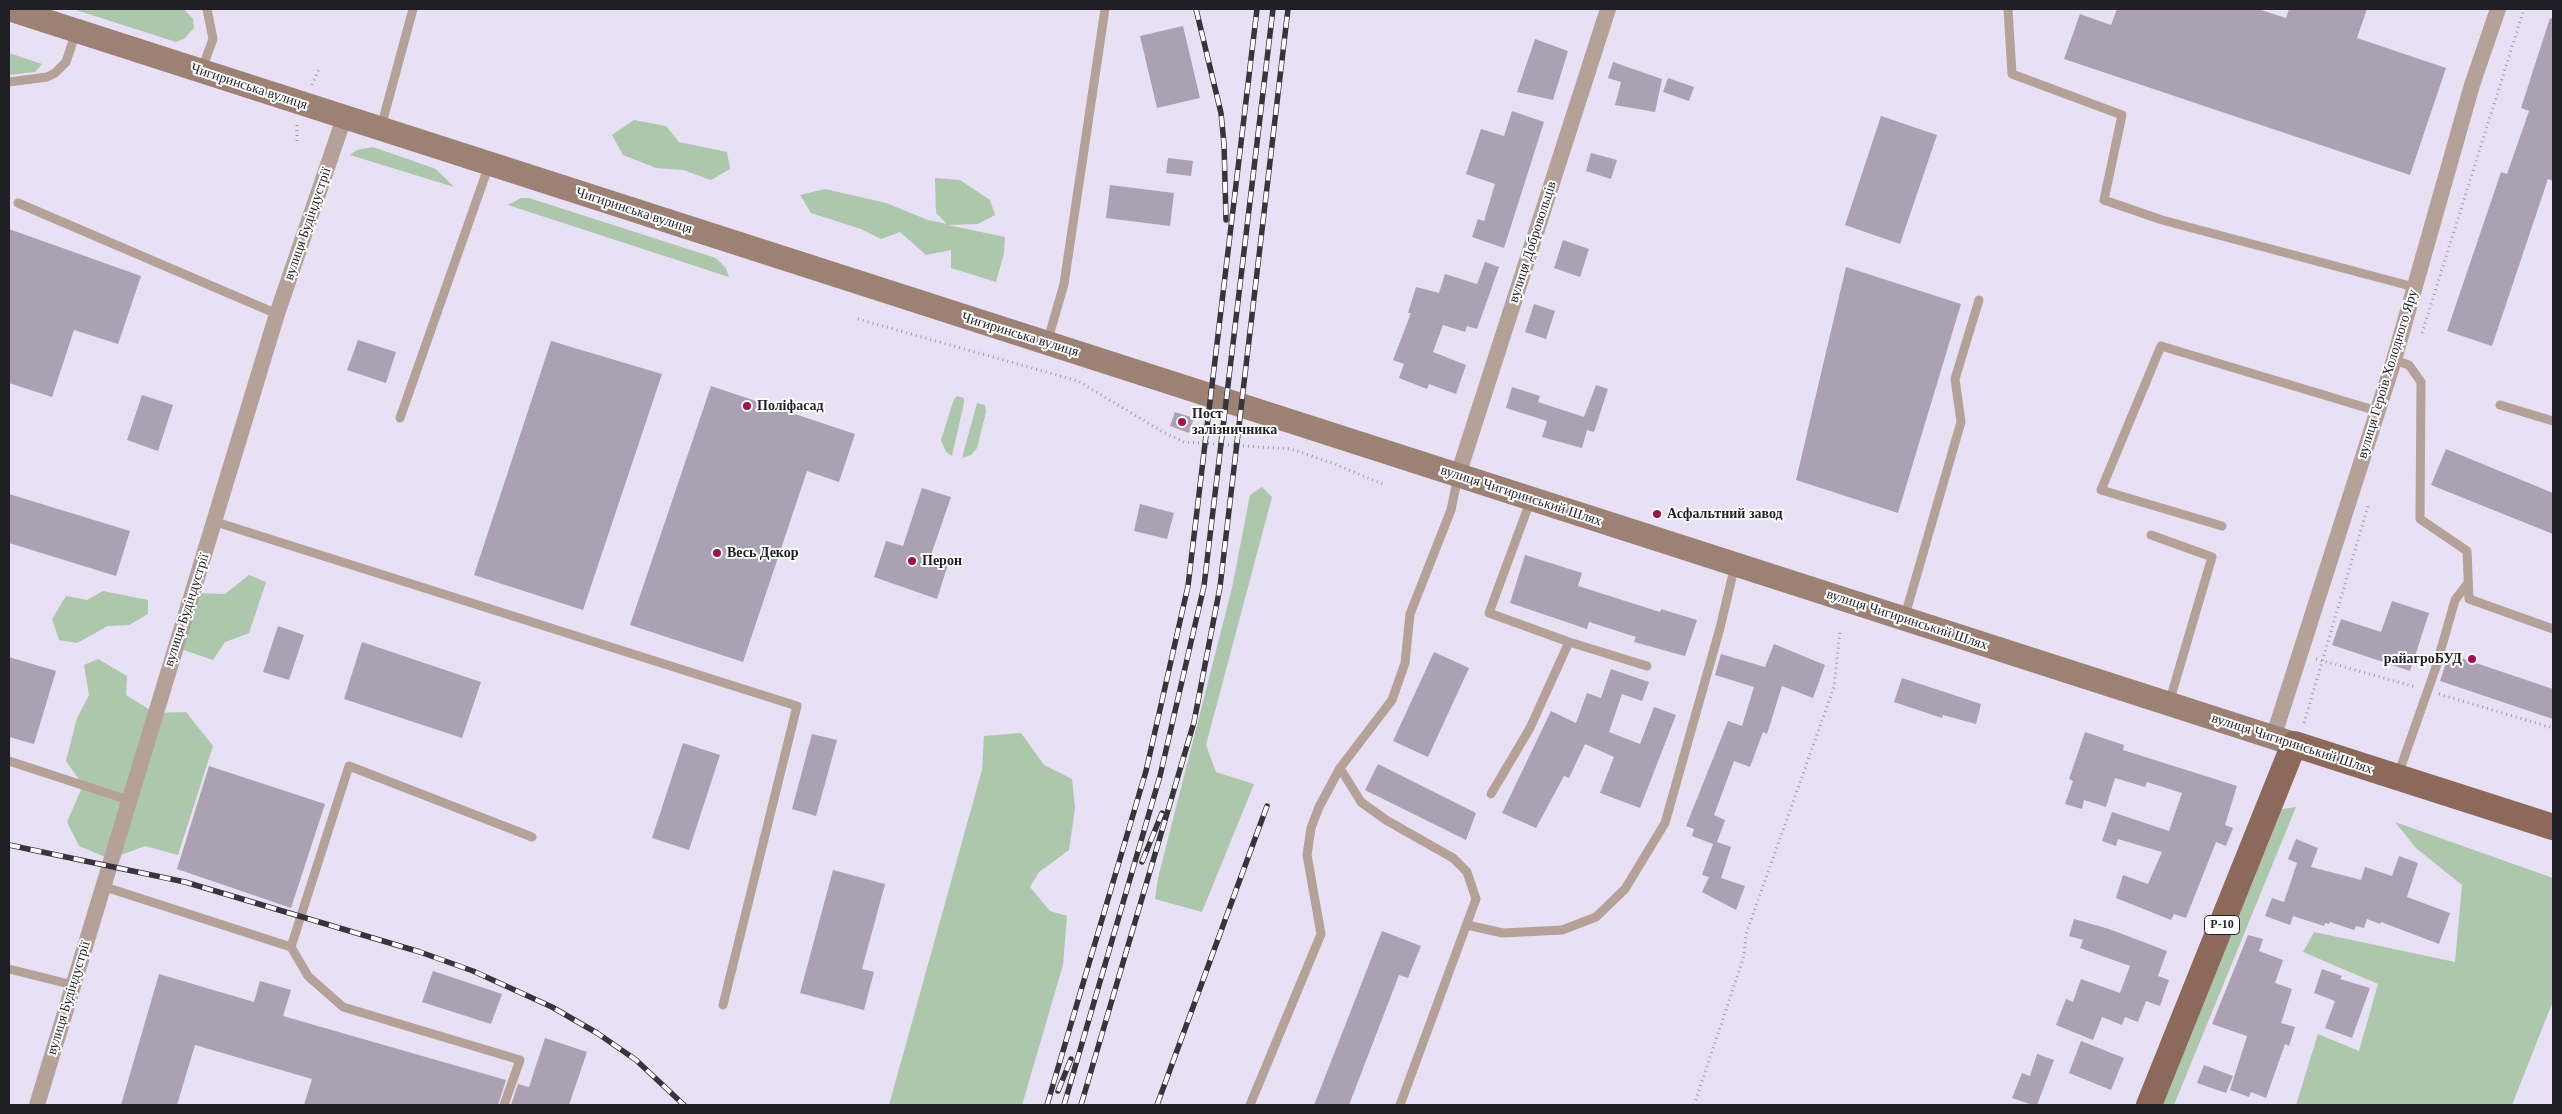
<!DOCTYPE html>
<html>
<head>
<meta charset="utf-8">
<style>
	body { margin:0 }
	#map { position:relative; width:2562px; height:1114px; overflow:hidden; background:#e8e0f4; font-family:Georgia,serif }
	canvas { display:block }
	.frame { position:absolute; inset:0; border:10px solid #211f26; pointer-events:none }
</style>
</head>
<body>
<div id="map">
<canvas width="2562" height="1114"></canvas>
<div class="frame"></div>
</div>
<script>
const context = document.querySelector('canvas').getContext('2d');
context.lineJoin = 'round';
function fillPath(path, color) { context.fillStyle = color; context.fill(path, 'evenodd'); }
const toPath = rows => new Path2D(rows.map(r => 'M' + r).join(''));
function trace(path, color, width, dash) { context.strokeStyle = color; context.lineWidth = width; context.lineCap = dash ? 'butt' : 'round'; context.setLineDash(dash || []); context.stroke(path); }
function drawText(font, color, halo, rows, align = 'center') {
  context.font = font + ' Georgia,serif'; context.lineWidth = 4; context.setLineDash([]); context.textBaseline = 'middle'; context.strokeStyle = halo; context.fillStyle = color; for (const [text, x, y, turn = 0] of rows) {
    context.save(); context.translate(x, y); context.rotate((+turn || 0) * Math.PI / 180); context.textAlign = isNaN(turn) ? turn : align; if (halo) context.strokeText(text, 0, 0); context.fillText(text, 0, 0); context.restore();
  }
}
fillPath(toPath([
	[73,9,184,9,193,19,194,28,184,39,176,42],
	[9,53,42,64,35,72,9,75],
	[634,120,666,126,679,142,727,152,730,169,711,180,683,170,656,168,623,155,612,135],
	[373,147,436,169,454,187,350,155,357,150],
	[935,178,960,180,990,200,995,215,978,224,948,225,1005,237,1004,253,996,282,951,268,951,250,926,255,900,232,881,239,861,229,811,213,800,195,825,189,886,203,928,220,947,224,936,213],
	[521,198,529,198,716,258,726,268,729,277,508,205],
	[957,396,964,398,964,403,952,456,946,452,941,440,954,399],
	[977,403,985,405,986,412,977,448,971,455,962,458],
	[1262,487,1272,497,1206,745,1216,772,1254,784,1202,912,1155,899,1158,878,1232,588,1250,495],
	[249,575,266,582,249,633,225,642,213,660,175,647,191,593,225,594],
	[103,591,148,600,148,614,129,625,108,626,77,643,59,640,52,619,66,596,87,600],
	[98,659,127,676,126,695,155,713,186,712,213,746,178,855,145,846,110,859,79,846,67,822,83,785,66,761,77,718,89,695,84,665],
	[1021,733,1044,765,1072,779,1075,808,1069,850,1039,872,1030,887,1050,911,1067,916,1063,965,1022,1105,889,1105,982,770,984,736],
	[2296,807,2174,1105,2162,1105,2282,809],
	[2395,822,2553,878,2553,1001,2512,1105,2296,1105,2318,1034,2359,1051,2378,984,2303,952,2314,932,2455,962,2462,885,2416,848]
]), '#acc7ac');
fillPath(toPath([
	[2117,9,2258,9,2286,18,2289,9,2367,9,2357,38,2446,68,2410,175,2064,59,2080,14,2111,25],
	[2550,18,2553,19,2553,181,2548,179,2492,346,2447,331,2501,172,2507,174,2529,111,2521,108],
	[1183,26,1200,98,1157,108,1140,36],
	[1535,39,1568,51,1553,100,1517,92],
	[1613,62,1662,79,1655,112,1615,105,1621,82,1608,78],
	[1668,78,1694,87,1689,101,1663,92],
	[1512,111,1544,122,1504,248,1472,237,1478,219,1484,221,1495,184,1466,174,1481,129,1504,136],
	[1881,116,1937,135,1900,244,1845,225],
	[1591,153,1617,160,1611,179,1586,171],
	[1168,158,1193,161,1191,176,1166,173],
	[1110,185,1174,193,1170,226,1106,218],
	[9,229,141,276,118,344,74,330,52,397,9,383],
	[1563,240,1589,249,1580,277,1554,268],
	[1485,262,1499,267,1477,329,1467,326,1465,332,1443,325,1433,352,1466,365,1456,394,1429,384,1427,389,1399,378,1404,364,1393,360,1411,313,1408,313,1416,287,1439,293,1445,274,1477,284],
	[1846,267,1961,304,1898,513,1796,480],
	[1534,304,1555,311,1546,339,1525,332],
	[358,340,396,352,386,383,347,370],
	[551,341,662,374,583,610,474,575],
	[1596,385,1608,389,1594,432,1587,430,1582,448,1542,437,1547,421,1506,408,1512,387,1540,396,1538,402,1584,417],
	[711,386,855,434,839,482,807,471,743,662,630,625],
	[142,395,173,405,158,451,127,440],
	[1175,412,1194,418,1189,433,1170,426],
	[2446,449,2553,493,2553,534,2431,485],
	[922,488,951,497,931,555,949,561,937,599,874,577,886,541,903,546],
	[9,494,130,531,116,576,9,543],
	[1140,504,1174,513,1167,539,1134,531],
	[1525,555,1582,573,1578,586,1660,612,1661,609,1697,620,1685,656,1634,642,1636,637,1589,622,1587,629,1510,603],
	[2392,601,2429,613,2410,671,2332,645,2341,619,2381,632],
	[278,626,304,635,289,680,263,672],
	[362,642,481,682,462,738,344,699],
	[1774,644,1825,665,1813,698,1782,686,1767,734,1763,732,1750,767,1734,761,1714,815,1725,820,1717,842,1731,847,1721,878,1745,886,1736,910,1702,892,1709,877,1702,875,1713,844,1692,836,1694,829,1686,826,1728,721,1742,726,1754,687,1715,675,1721,654,1765,667],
	[1434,652,1469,668,1428,757,1393,741],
	[2449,654,2553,689,2553,719,2440,681],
	[9,657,56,671,34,744,9,737],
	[1611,669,1649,682,1642,701,1622,694,1609,732,1640,744,1654,707,1676,715,1640,808,1600,793,1614,757,1585,744,1569,778,1564,776,1536,828,1502,813,1551,711,1576,723,1587,693,1601,698],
	[1902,678,1981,704,1976,724,1943,715,1942,718,1894,702],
	[2085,732,2124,745,2123,750,2237,786,2225,825,2233,828,2226,846,2216,842,2186,918,2174,914,2171,920,2116,898,2123,875,2148,884,2162,852,2118,839,2116,846,2102,841,2112,812,2169,831,2182,793,2147,782,2145,787,2115,778,2106,807,2084,800,2082,809,2065,804,2073,781,2069,779],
	[812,734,837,740,816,816,792,809],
	[683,743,720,755,689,850,652,838],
	[1378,764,1476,813,1466,840,1365,790],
	[209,766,325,804,291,908,177,869],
	[2296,839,2318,848,2311,867,2361,880,2365,867,2392,876,2399,856,2418,863,2407,897,2450,913,2439,944,2381,922,2380,924,2367,919,2364,928,2356,926,2354,930,2330,922,2329,924,2325,923,2324,926,2293,916,2290,925,2265,916,2272,898,2284,902,2297,863,2288,859],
	[833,870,885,884,862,969,874,972,864,1010,800,993],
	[2074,919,2109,929,2167,951,2158,976,2169,980,2160,1006,2146,1001,2138,1022,2125,1017,2122,1025,2102,1017,2093,1040,2056,1025,2066,999,2073,1002,2081,979,2120,993,2130,966,2080,948,2083,940,2069,936],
	[1382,931,1421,946,1408,978,1399,975,1349,1105,1314,1105],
	[2248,935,2263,939,2259,951,2283,960,2275,983,2292,989,2281,1023,2295,1027,2289,1046,2285,1044,2266,1098,2251,1092,2249,1097,2230,1090,2247,1036,2212,1024],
	[2322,969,2342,976,2340,979,2370,988,2352,1038,2325,1028,2335,1001,2314,993],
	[433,971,502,994,491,1024,422,1002],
	[159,974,254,1002,260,981,291,990,283,1016,506,1080,498,1105,304,1105,312,1079,195,1045,177,1105,121,1105],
	[545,1038,587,1052,569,1105,511,1105,518,1084,529,1087],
	[2081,1041,2124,1058,2111,1090,2069,1073],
	[2037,1054,2054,1060,2037,1105,2033,1105,2012,1098,2022,1073,2030,1076],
	[2204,1065,2233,1076,2226,1093,2197,1083]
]), '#aba1b3');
trace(toPath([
	[312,85,319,69],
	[297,141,297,124],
	[858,319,1078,381,1163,432,1184,442,1291,449,1332,463,1385,485],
	[2422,333,2524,9],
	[2316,659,2416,687],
	[2439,694,2553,728],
	[2304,723,2368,506],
	[1694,1105,1744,956,1746,934,1834,687,1840,631]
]), '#9f99a8', 3, [1, 4]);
trace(toPath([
	[2008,9,2012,74,2122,115,2104,200,2162,220,2414,287],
	[202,69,213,39,207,9],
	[9,82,47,77,55,73,66,62,76,32],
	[381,127,413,9],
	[18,203,277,314],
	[1047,343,1064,284,1105,9],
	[2394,360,2409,365,2421,382,2420,519,2467,551,2469,599,2553,629],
	[2500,405,2553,421],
	[400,418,489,165],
	[216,522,797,706,723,1005],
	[2222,526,2101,490,2161,346,2377,411],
	[2151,535,2212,557,2169,703],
	[1904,619,1961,422,1955,379,1979,300],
	[1569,642,1647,666],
	[9,761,128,800],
	[1340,768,1361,802,1386,820,1453,858,1467,872,1476,899,1400,1105],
	[2398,775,2436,667,2455,600,2468,583],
	[1491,794,1530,728,1569,642,1489,613,1531,499],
	[102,886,291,947,349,766,532,837],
	[1467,925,1503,933,1562,930,1596,917,1625,889,1665,823,1720,628,1735,565],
	[291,947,308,976,343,1007,520,1060,504,1105],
	[9,969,73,985],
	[1250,1105,1321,934,1307,855,1311,828,1319,807,1340,768,1392,700,1405,663,1410,614,1451,510,1458,476]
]), '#b5a198', 9);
trace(toPath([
	[1458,475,1608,9],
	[2273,738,2394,360,2472,85,2498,9],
	[37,1105,277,314,344,118]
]), '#b5a198', 16);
trace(toPath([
	[9,9,2294,744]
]), '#9d8174', 24);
trace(toPath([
	[2149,1105,2294,744,2553,827]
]), '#8c695a', 26);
const rail = toPath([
	[1196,9,1221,113,1224,144,1226,220],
	[9,845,185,882,420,952,473,971,552,1007,597,1033,636,1060,684,1105],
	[1142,862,1162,813],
	[1058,1091,1071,1059],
	[1047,1105,1146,771,1188,586,1257,9],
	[1064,1105,1160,776,1204,586,1273,9],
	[1081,1105,1194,722,1220,587,1288,9],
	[1157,1105,1267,806]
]);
trace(rail, '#37343d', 5.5);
trace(rail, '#fff', 4, [11]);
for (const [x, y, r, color] of [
	[747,406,5,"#a5114c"],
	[1182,422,5,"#a5114c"],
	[1657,514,5,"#a5114c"],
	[717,553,5,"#a5114c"],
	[912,561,5,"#a5114c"],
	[2472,659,5,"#a5114c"]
]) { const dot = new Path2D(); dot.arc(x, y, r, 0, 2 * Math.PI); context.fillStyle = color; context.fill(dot); trace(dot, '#fff', 2); }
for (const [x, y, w] of [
	[2222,925,35]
]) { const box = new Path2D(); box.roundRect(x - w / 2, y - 9.5, w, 19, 4); context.fillStyle = '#fff'; context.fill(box); trace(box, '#211f26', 1); }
drawText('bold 12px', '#211f26', null, [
	["Р-10",2222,925]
]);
drawText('14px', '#211f26', '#fff', [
	["Чигиринська вулиця",249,87,18],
	["Чигиринська вулиця",634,211,18],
	["вулиця Будіндустрії",308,224,-71],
	["вулиця Добровольців",1533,242,-72],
	["Чигиринська вулиця",1020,335,17],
	["вулиця Героїв Холодного Яру",2388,374,-73],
	["вулиця Чигиринський Шлях",1521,496,18],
	["вулиця Будіндустрії",187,610,-72],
	["вулиця Чигиринський Шлях",1907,620,18],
	["вулиця Чигиринський Шлях",2292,744,18],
	["вулиця Будіндустрії",69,998,-73]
]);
drawText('bold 14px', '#211f26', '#fff', [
	["Поліфасад",757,406],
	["Пост",1192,414],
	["залізничника",1192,430],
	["Асфальтний завод",1667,514],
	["Весь Декор",727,553],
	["Перон",922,561],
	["райагроБУД",2462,659,"right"]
], 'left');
</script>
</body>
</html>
